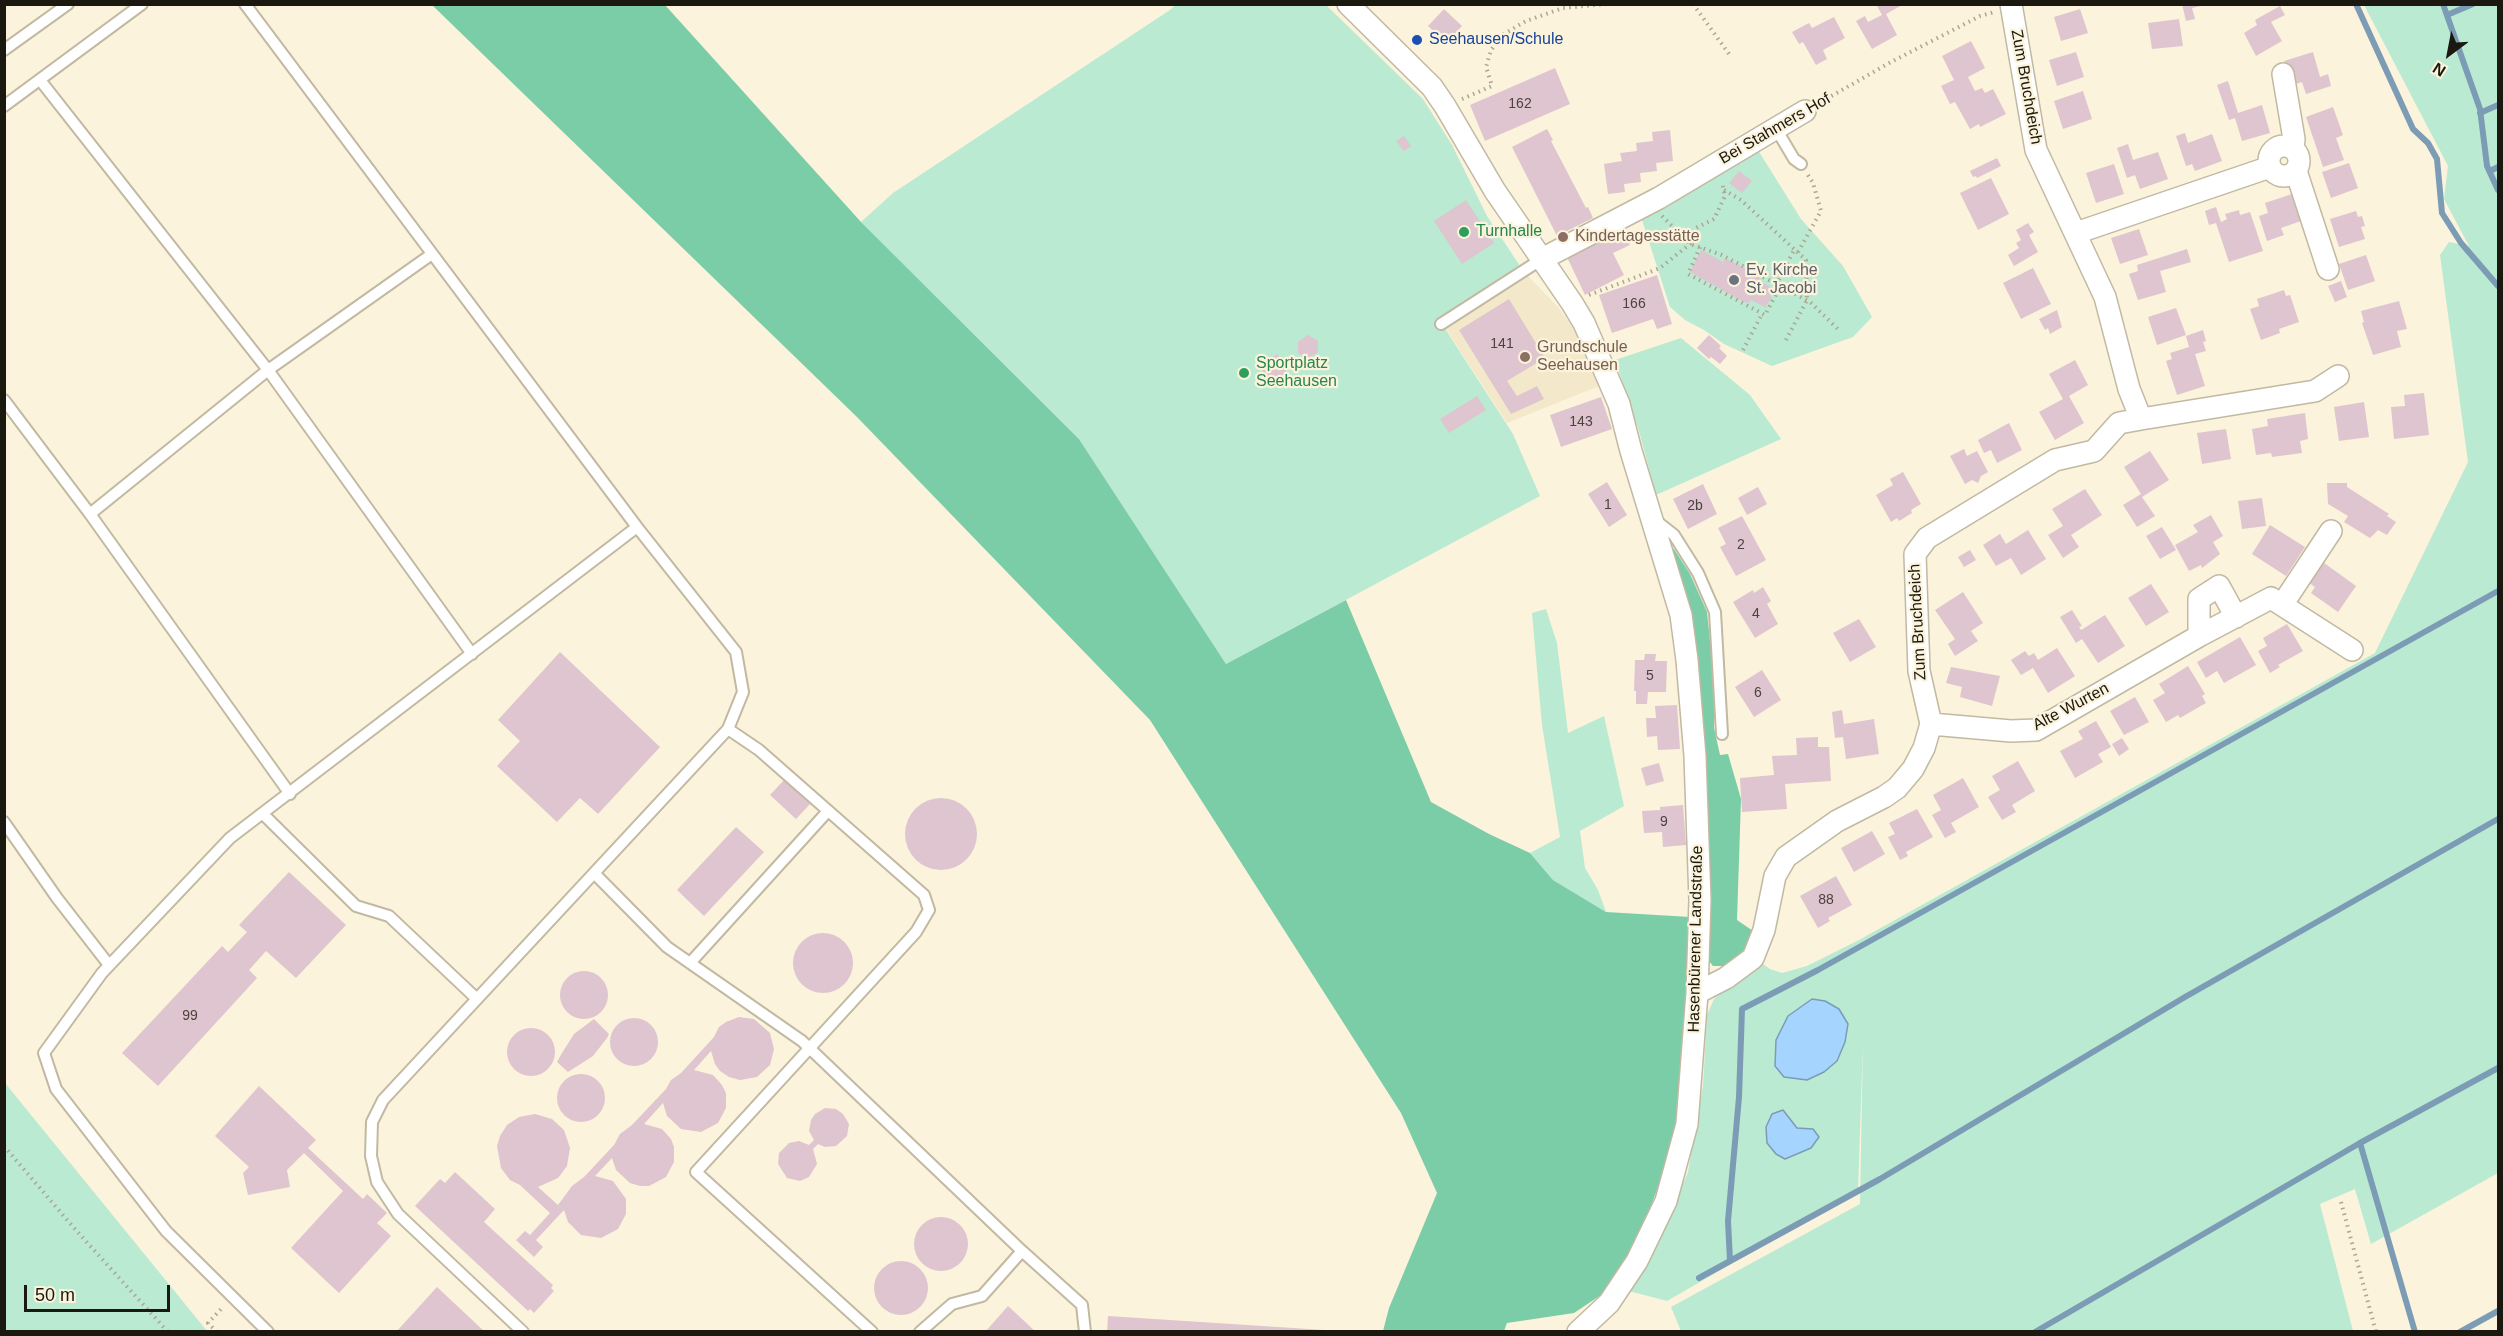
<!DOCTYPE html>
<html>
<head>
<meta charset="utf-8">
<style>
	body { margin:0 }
	#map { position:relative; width:2503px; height:1336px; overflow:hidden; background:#fbf3db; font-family:Arial,sans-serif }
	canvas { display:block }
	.frame { position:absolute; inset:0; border:6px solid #1b180f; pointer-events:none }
	.north { position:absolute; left:2419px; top:24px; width:60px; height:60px; -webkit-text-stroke:4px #fbf3db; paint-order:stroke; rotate:212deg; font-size:16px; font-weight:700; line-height:24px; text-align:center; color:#1b180f }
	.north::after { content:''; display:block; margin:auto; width:21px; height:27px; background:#1b180f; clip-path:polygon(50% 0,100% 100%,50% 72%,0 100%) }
	.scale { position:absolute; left:24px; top:1285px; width:146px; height:27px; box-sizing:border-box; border:3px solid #1b180f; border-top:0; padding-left:8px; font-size:18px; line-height:21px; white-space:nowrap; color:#1b180f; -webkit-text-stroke:4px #fbf3db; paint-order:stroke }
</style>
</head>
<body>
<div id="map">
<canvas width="2503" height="1336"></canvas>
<div class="frame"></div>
<div class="north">N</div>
<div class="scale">50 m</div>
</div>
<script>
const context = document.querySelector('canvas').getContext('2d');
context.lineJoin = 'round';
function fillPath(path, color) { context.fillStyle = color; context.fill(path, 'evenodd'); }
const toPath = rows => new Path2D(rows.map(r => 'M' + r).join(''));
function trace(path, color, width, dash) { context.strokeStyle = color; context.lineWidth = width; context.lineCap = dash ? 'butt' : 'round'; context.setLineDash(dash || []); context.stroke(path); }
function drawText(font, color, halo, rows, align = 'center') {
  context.font = font + ' Arial,sans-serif'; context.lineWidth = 4.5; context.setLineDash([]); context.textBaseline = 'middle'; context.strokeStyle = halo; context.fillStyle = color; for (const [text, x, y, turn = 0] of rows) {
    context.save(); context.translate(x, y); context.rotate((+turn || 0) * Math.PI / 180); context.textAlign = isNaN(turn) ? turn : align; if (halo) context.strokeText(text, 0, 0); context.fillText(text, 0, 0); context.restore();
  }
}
fillPath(toPath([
	[1524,272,1558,307,1573,328,1599,386,1507,423,1442,323]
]), '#f3e9ca');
fillPath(toPath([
	[1175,5,1326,5,1423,99,1452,145,1487,216,1524,272,1442,324,1513,434,1540,496,1226,664,1079,439,861,222,893,193,1170,10],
	[2364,5,2498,5,2498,1173,2371,1244,2355,1189,2320,1204,2353,1331,1681,1331,1671,1307,1860,1204,1863,1042,1858,1191,1667,1301,1629,1291,1664,1228,1688,1172,1703,1086,1707,1015,1714,999,1760,962,1770,969,1782,973,1807,966,1859,940,2375,653,2468,462,2440,255,2449,242,2469,246,2444,199,2448,166],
	[1756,147,1801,219,1843,266,1872,317,1853,337,1772,366,1724,344,1704,330,1685,320,1670,307,1642,220],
	[1681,338,1750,395,1781,439,1656,495,1639,431,1615,360],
	[1546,609,1557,643,1568,733,1604,716,1624,806,1580,831,1585,868,1598,890,1606,912,1553,880,1530,853,1560,837,1542,725,1532,613],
	[4,1083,5,1083,207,1331,5,1331]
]), '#baead2');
fillPath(toPath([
	[432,5,665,5,861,222,1079,439,1226,664,1346,600,1431,802,1489,834,1530,853,1553,880,1606,912,1690,917,1688,990,1673,1149,1632,1254,1601,1295,1574,1313,1507,1323,1504,1331,1383,1331,1389,1308,1437,1193,1401,1113,1150,720,857,417],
	[1664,545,1674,549,1690,574,1707,612,1714,679,1714,728,1720,755,1728,754,1741,799,1737,920,1756,933,1748,953,1732,966,1713,966,1705,956,1707,918]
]), '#7bcda8');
const water = toPath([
	[1812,999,1825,1001,1839,1009,1848,1024,1845,1042,1837,1061,1824,1072,1807,1080,1784,1077,1775,1066,1776,1040,1788,1016,1812,999],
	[1783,1110,1797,1128,1813,1129,1819,1137,1811,1148,1785,1159,1776,1154,1767,1143,1766,1127,1772,1114,1783,1110]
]);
fillPath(water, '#a5d4fe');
trace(water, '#7c9cb6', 1.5);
trace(toPath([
	[2356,4,2413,129,2428,143,2437,159,2442,213,2461,243,2498,286],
	[2443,4,2480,109,2487,166,2498,190],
	[2447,15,2473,4],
	[2480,113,2498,105],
	[2490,171,2498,167],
	[1730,1261,1728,1221,1739,1097,1742,1009,1818,970,2498,591],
	[1699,1278,1880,1179,2185,997,2498,819],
	[2035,1332,2360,1143],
	[2415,1332,2360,1143,2498,1068],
	[2460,1332,2498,1311]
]), '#7c9cb6', 6);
fillPath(toPath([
	[1876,4,1904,4,1886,14,1897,35,1872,49,1856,21,1865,16,1868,22,1882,15],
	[2182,4,2205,4,2205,5,2192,8,2195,19,2186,21],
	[2280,6,2285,15,2271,22,2282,41,2256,56,2244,33,2257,25,2255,20],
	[1444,9,1462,26,1446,43,1428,26],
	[2080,9,2088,33,2061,41,2054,17],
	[1834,17,1845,38,1823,50,1827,59,1816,65,1803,42,1799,44,1792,32,1809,23,1812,28],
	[2179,19,2183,46,2152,49,2148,23],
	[1971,41,1985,68,1968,77,1975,91,1982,88,1985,93,1993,89,2006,114,1980,127,1979,124,1970,129,1955,102,1950,104,1941,86,1954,80,1942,56],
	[2076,52,2084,77,2057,86,2049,60],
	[2313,52,2320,77,2328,74,2331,86,2306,94,2302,82,2292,85,2284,61],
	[1555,68,1570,104,1485,141,1470,105],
	[2228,81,2238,113,2262,105,2270,133,2242,141,2235,118,2229,120,2217,85],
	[2083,91,2092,119,2063,129,2054,101],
	[2333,107,2343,135,2336,138,2344,160,2323,167,2306,117],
	[1547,129,1553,140,1551,141,1586,208,1588,207,1593,218,1557,236,1512,147],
	[1670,130,1673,161,1656,163,1657,171,1640,173,1641,182,1624,184,1625,192,1608,194,1604,164,1622,161,1620,153,1637,151,1636,143,1653,141,1652,132],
	[2185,133,2188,143,2212,134,2222,161,2195,171,2192,164,2186,166,2176,136],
	[1404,136,1411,146,1404,151,1396,141],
	[2128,144,2133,160,2158,152,2168,179,2140,189,2135,175,2127,178,2117,148],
	[1997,158,2001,166,1977,178,1976,176,1973,177,1970,171],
	[2349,163,2358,188,2331,198,2322,172],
	[2114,164,2124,194,2096,203,2086,173],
	[1739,171,1752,181,1742,193,1729,183],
	[1991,178,2009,214,1978,230,1960,193],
	[2292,194,2301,221,2281,228,2284,235,2267,241,2259,216,2268,213,2265,203],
	[1466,200,1494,243,1462,264,1434,221],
	[2216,207,2221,222,2227,219,2225,214,2239,210,2240,215,2250,212,2263,251,2229,262,2216,223,2209,225,2205,211],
	[2356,211,2358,217,2362,216,2365,226,2361,227,2365,239,2339,247,2330,219],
	[2028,223,2034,232,2029,235,2038,252,2014,266,2008,255,2019,248,2016,243,2021,240,2016,230],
	[1622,228,1630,245,1613,253,1624,275,1585,295,1566,255],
	[2139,229,2148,255,2120,264,2111,238],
	[2187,249,2191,262,2160,271,2166,292,2138,300,2129,274,2138,271,2137,265],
	[1701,250,1723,262,1725,258,1760,276,1760,281,1776,290,1772,291,1770,296,1772,298,1766,305,1767,308,1751,300,1749,303,1744,302,1690,272],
	[2366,255,2375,281,2348,290,2339,264],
	[2033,268,2051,304,2021,319,2003,283],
	[1657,275,1672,324,1657,329,1653,319,1612,333,1599,295],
	[2341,281,2347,297,2335,302,2328,286],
	[2284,290,2286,296,2290,295,2299,322,2279,329,2280,333,2261,340,2250,309,2259,306,2257,299],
	[1509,299,1545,358,1507,381,1517,396,1537,386,1544,399,1511,414,1459,330],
	[2399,301,2407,329,2397,331,2401,347,2373,355,2362,323,2364,322,2361,311],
	[2176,308,2186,335,2157,345,2148,317],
	[2057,310,2062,327,2050,334,2048,328,2045,330,2039,319],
	[2203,330,2206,341,2203,342,2206,351,2195,354,2205,386,2177,395,2166,361,2172,359,2170,353,2189,347,2186,336],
	[1308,335,1318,341,1318,352,1308,359,1298,353,1298,342],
	[1709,335,1721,346,1719,348,1727,356,1720,364,1711,357,1709,359,1697,348],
	[1277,354,1287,367,1286,376,1276,383,1268,379,1259,366],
	[2075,360,2088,385,2069,396,2084,423,2055,440,2039,412,2063,399,2049,374],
	[2424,393,2429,435,2394,439,2391,407,2405,406,2404,395],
	[1477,396,1486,410,1449,433,1440,419],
	[1601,397,1612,429,1561,447,1550,415],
	[2364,402,2369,437,2339,441,2334,407],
	[2305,413,2308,439,2300,441,2302,453,2272,457,2271,453,2256,455,2252,429,2268,426,2267,419],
	[2009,423,2022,450,1997,463,1991,450,1984,453,1978,440],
	[2226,429,2231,459,2202,464,2197,433],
	[1964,449,1967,456,1977,451,1988,472,1981,476,1978,483,1972,480,1965,484,1950,456],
	[2150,451,2169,480,2142,497,2155,516,2137,527,2123,505,2141,494,2124,467],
	[1903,472,1921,504,1911,510,1912,513,1899,521,1897,518,1891,522,1876,495,1893,485,1890,479],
	[1607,482,1627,515,1609,527,1588,494],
	[2327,483,2347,483,2347,487,2389,514,2387,516,2396,522,2387,535,2378,530,2370,538,2344,522,2348,516,2328,504],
	[1703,484,1717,514,1688,529,1673,499],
	[1758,487,1767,504,1747,515,1738,498],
	[2085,489,2102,515,2071,535,2079,547,2063,558,2048,535,2063,526,2052,509],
	[2262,498,2266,526,2242,529,2238,501],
	[2211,515,2223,536,2213,542,2220,554,2202,568,2201,565,2189,571,2175,545,2198,532,2193,525],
	[1742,516,1766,560,1736,576,1720,547,1726,544,1718,528],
	[2270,525,2305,547,2286,576,2252,554],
	[2162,527,2176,550,2160,559,2146,536],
	[2028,530,2046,559,2021,575,2011,558,1996,566,1983,545,2000,534,2006,544],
	[1970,550,1976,560,1964,567,1958,557],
	[2320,560,2356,586,2338,612,2311,593,2315,587,2306,581],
	[2151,584,2169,612,2146,626,2128,598],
	[1763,587,1771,601,1767,604,1778,624,1755,638,1733,602,1753,590,1754,593],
	[1963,592,1983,623,1971,631,1978,641,1955,656,1948,644,1955,639,1935,610],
	[2072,610,2082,626,2079,627,2081,630,2105,615,2125,646,2098,663,2082,639,2076,643,2060,617],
	[1859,619,1876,647,1850,662,1833,633],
	[2287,624,2303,651,2278,665,2280,667,2270,673,2258,651,2267,646,2263,638],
	[2240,637,2256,665,2224,683,2217,671,2206,678,2197,662],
	[2057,648,2075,676,2048,693,2033,668,2021,675,2011,660,2025,651,2029,656,2034,653,2038,660],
	[560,652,660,747,598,814,580,798,557,822,497,766,520,741,498,720],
	[1645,654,1656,654,1655,661,1667,661,1666,692,1648,692,1647,704,1636,704,1636,691,1634,691,1635,660,1644,660],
	[2188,666,2205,694,2202,696,2206,703,2180,718,2178,715,2166,722,2153,700,2165,693,2159,684],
	[1951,667,2000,676,1992,706,1960,697,1962,687,1946,683],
	[1762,670,1781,700,1754,717,1735,687],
	[2135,697,2149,722,2124,735,2110,711],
	[1677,705,1680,749,1658,750,1657,736,1647,737,1646,718,1656,718,1655,706],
	[1842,710,1844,724,1874,719,1879,754,1846,759,1843,737,1835,738,1832,712],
	[2096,721,2111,747,2098,754,2103,762,2075,778,2060,751,2083,739,2078,731],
	[1818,737,1818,747,1829,747,1831,781,1785,784,1787,809,1742,812,1740,778,1774,775,1772,756,1797,755,1796,738],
	[2122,738,2129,749,2119,756,2112,744],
	[2018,761,2035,791,2012,805,2016,812,2002,820,1988,797,2000,790,1992,776],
	[1659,763,1664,781,1646,786,1641,768],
	[1963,778,1979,807,1951,823,1956,832,1945,838,1932,815,1941,810,1933,795],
	[784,780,810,804,796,819,770,795],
	'905 834a36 36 0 1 1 72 0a36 36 0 1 1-72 0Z',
	[1683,805,1686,845,1663,847,1662,832,1644,833,1642,811,1660,810,1660,807],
	[1917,809,1933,837,1906,852,1908,856,1900,860,1888,837,1895,834,1889,823],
	[736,827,764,852,704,916,677,890],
	[1872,831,1885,854,1854,872,1841,848],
	[289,872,346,925,296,978,266,951,249,970,257,978,158,1086,122,1053,222,946,228,952,247,932,239,925],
	[1836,876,1852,905,1828,918,1830,921,1818,928,1800,896],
	'793 963a30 30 0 1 1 60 0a30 30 0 1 1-60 0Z',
	'560 995a24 24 0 1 1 48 0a24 24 0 1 1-48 0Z',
	[739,1017,754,1019,770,1033,774,1049,770,1065,757,1077,740,1080,729,1077,720,1071,715,1064,711,1051,694,1070,713,1075,722,1085,726,1093,726,1108,718,1123,701,1132,681,1129,667,1116,663,1103,644,1124,662,1129,671,1139,674,1147,674,1162,666,1177,649,1186,640,1186,630,1183,616,1170,612,1158,595,1176,613,1181,626,1199,626,1214,618,1229,601,1238,581,1235,568,1222,564,1210,536,1240,543,1247,534,1257,516,1240,525,1231,530,1235,550,1213,520,1185,510,1180,501,1168,497,1146,500,1136,507,1125,519,1117,535,1114,552,1119,564,1130,570,1148,567,1166,558,1178,538,1187,558,1205,572,1186,584,1177,614,1145,620,1134,632,1125,666,1089,671,1080,681,1073,714,1037,719,1027,726,1022],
	'610 1042a24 24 0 1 1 48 0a24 24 0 1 1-48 0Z',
	[594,1019,609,1034,607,1038,593,1056,568,1072,557,1062,562,1053,574,1034],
	'507 1052a24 24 0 1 1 48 0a24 24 0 1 1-48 0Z',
	'557 1098a24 24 0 1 1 48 0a24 24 0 1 1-48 0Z',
	[259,1086,316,1140,308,1148,363,1199,367,1194,387,1213,377,1223,391,1236,339,1293,291,1248,343,1191,304,1153,287,1170,290,1187,248,1195,243,1173,249,1167,215,1136],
	[825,1108,836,1109,843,1114,849,1124,847,1136,836,1146,825,1147,818,1144,813,1149,817,1164,809,1177,800,1181,787,1178,778,1164,779,1153,789,1143,799,1141,809,1145,814,1140,809,1131,811,1120,815,1114],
	[455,1172,495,1209,484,1222,553,1285,551,1288,554,1291,534,1313,530,1309,528,1311,415,1206,440,1179,445,1183],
	'914 1244a27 27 0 1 1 54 0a27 27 0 1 1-54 0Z',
	'874 1288a27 27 0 1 1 54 0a27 27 0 1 1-54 0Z',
	[437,1287,485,1332,396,1332],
	[1008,1306,1036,1332,985,1332],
	[1108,1316,1324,1330,1324,1332,1107,1332]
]), '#dfc5cf');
const lane = toPath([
	[245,4,637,527,736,652,743,692,728,729,383,1100,372,1122,371,1156,377,1182,398,1214,523,1332],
	[4,50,68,4],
	[40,80,268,370,472,654],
	[4,106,142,4],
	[1775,127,1794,159,1801,164],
	[1441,324,1542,259],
	[4,400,90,514,268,370,432,254],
	[90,514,290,794],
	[1655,520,1674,535,1698,573,1715,612,1722,734],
	[728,729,759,750,924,895,929,910,916,932,696,1172,872,1332],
	[263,814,356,906,389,916,477,999],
	[4,822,57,898,109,965],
	[594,873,667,947,802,1041,1022,1251],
	[690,963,828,811],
	[268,1332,166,1231,56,1089,44,1053,102,973,230,838,637,527],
	[920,1332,952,1304,982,1296,1022,1251,1082,1305,1085,1332]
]);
const street = toPath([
	[1348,4,1432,87,1445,106,1495,191,1572,303,1584,323,1619,404,1631,451,1681,615,1687,660,1695,756,1700,900,1697,993,1687,1124,1666,1201,1637,1261,1609,1303,1578,1332],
	[2283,74,2294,139,2293,148],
	'2269 161a15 15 0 1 1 30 0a15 15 0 1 1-30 0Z',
	[2296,171,2328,269],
	[2076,233,2270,167],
	[1542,259,1659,198,1805,111],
	[2141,419,2315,391,2338,376],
	[2282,605,2331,531],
	[2199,636,2199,599,2219,586,2236,617],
	[1931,724,2011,731,2036,730,2199,636,2271,598,2352,650],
	[1697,993,1726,978,1753,958,1764,930,1775,876,1786,857,1837,821,1884,797,1897,788,1913,769,1924,748,1931,724,1919,671,1915,554,1927,538,2055,460,2094,451,2119,423,2141,419,2129,389,2105,297,2036,150,2011,4]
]);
trace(lane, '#c1b9a2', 14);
trace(street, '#c1b9a2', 24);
trace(toPath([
	[1693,4,1729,54],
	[1462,99,1492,86,1486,67,1491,50,1504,34,1526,21,1563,8,1607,4],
	[1821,102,1891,62,1980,16,1995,12],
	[1724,190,1741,200,1806,260,1807,300,1786,340],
	[1662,216,1690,244,1722,255,1810,302,1840,331],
	[1700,247,1688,274,1765,315,1780,287],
	[1798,252,1821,211,1813,183,1808,175],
	[1776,285,1794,250],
	[1589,295,1660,268,1690,244,1696,228,1714,219,1725,196,1722,182],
	[1743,350,1762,314],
	[4,1146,74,1228,168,1332],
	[2341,1202,2376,1332],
	[217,1332,208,1323,223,1307]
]), '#aca693', 4, [1.5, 4.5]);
trace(lane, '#fff', 10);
trace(street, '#fff', 21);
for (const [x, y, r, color] of [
	[1417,40,6,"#1a4fb4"],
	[1464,232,6,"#2e9e5b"],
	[1563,237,6,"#8d6e63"],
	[1734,280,6,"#6b7280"],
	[1525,357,6,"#8d6e63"],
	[1244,373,6,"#2e9e5b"]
]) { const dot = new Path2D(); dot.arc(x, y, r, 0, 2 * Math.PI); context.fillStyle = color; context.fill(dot); trace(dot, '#fbf3db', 2); }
drawText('14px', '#4c433f', null, [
	["162",1520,104],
	["166",1634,304],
	["141",1502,344],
	["143",1581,422],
	["1",1608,505],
	["2b",1695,506],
	["2",1741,545],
	["4",1756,614],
	["5",1650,676],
	["6",1758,693],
	["9",1664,822],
	["88",1826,900],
	["99",190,1016]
]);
drawText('16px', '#164399', '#fbf3db', [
	["Seehausen/Schule",1429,40]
], 'left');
drawText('16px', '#1b180f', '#fbf3db', [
	["Zum Bruchdeich",2026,87,80],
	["Bei Stahmers Hof",1775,129,-30],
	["Zum Bruchdeich",1918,622,-93],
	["Alte Wurten",2071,707,-28],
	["Hasenbürener Landstraße",1696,939,-89]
]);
drawText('16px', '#27864d', '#fbf3db', [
	["Turnhalle",1476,232],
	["Sportplatz",1256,364],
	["Seehausen",1256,382]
], 'left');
drawText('16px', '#785e54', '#fbf3db', [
	["Kindertagesstätte",1575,237],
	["Grundschule",1537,348],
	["Seehausen",1537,366]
], 'left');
drawText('16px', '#5b616d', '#fbf3db', [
	["Ev. Kirche",1746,271],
	["St. Jacobi",1746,289]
], 'left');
</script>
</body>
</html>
